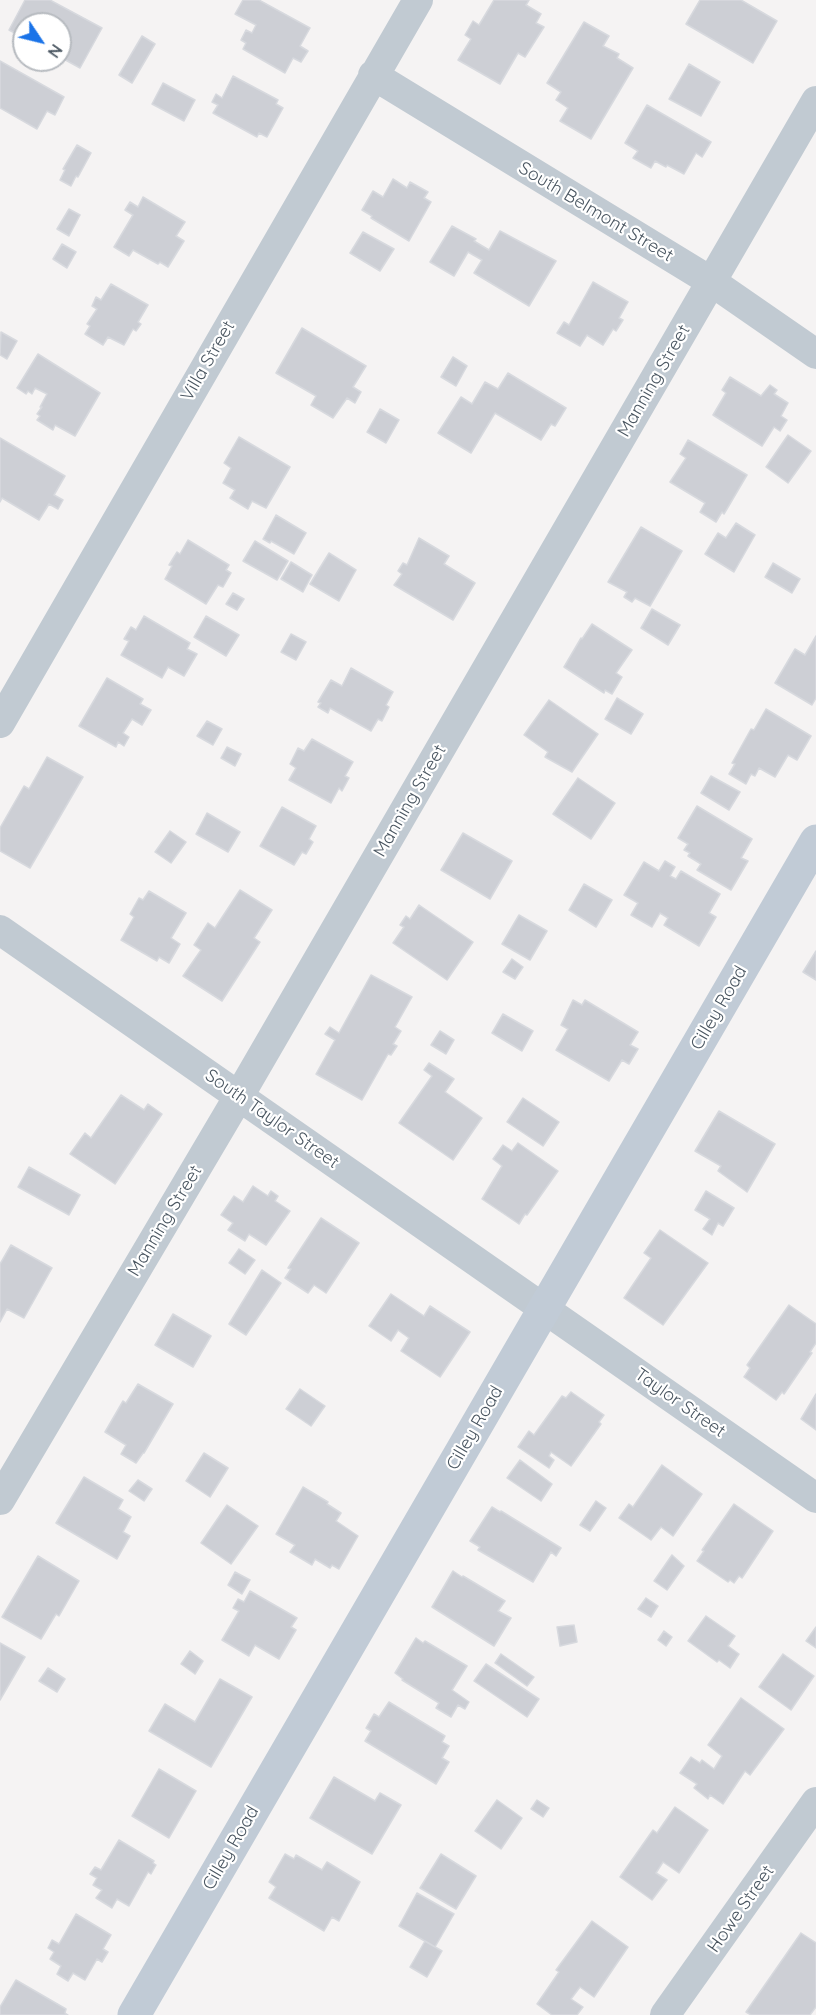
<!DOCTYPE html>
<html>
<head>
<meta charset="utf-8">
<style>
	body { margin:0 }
	#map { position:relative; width:816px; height:2015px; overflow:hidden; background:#f5f3f3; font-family:Quicksand,sans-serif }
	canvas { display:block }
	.north { position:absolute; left:12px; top:12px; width:60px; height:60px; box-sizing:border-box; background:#fff; border:2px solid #b7bbc0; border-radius:50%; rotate:125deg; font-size:16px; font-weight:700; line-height:24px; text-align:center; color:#4a5661 }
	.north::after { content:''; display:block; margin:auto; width:21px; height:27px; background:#1a73e8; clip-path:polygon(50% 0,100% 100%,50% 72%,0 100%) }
</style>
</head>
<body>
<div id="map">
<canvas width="816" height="2015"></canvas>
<div class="north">N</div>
</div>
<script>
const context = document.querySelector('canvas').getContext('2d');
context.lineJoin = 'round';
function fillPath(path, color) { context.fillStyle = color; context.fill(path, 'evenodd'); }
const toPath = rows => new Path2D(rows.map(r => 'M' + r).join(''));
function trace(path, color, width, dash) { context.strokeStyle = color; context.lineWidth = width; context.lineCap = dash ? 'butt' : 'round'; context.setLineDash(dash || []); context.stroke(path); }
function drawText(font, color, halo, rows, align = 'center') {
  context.font = font + ' Quicksand,sans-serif'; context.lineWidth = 4.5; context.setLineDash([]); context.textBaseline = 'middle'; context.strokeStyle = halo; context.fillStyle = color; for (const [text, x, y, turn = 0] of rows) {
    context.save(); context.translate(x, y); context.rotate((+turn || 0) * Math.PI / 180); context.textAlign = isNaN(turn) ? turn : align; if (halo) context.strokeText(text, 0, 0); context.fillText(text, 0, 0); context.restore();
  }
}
const building = toPath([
	[25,0,50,0,102,28,80,68,60,57,60,24,24,24,24,38,9,30,25,0],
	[243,0,259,0,310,28,300,46,308,51,301,62,293,58,285,73,243,49,246,43,241,40,246,30,252,33,256,25,235,14,243,0],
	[494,0,529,0,526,5,541,14,536,23,544,27,525,57,518,53,500,84,458,60,471,39,465,35,473,21,479,25,494,0],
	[700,0,741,0,777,21,753,63,686,24,700,0],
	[584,22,609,36,603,46,619,54,617,58,633,68,591,139,560,121,568,108,556,100,561,92,547,83,584,22],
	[142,36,155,44,132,83,119,75,142,36],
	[0,61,64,97,55,115,47,111,37,129,0,108,0,61],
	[689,64,720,82,701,116,669,99,689,64],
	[233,76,278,100,276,104,283,108,267,137,259,133,257,137,213,113,218,105,212,102,216,94,222,98,233,76],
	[163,83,195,100,184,121,152,104,163,83],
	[647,105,711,142,702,157,696,153,684,174,667,165,666,167,655,161,651,168,633,158,638,151,625,143,647,105],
	[77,145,91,153,78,177,76,176,71,186,60,180,65,170,63,169,77,145],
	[393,179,407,188,410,182,428,192,424,198,431,202,409,241,371,218,372,216,362,210,373,191,383,197,393,179],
	[143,197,185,222,176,236,184,241,168,267,160,262,158,264,133,250,129,256,114,247,133,215,125,210,130,202,138,207,143,197],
	[69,209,80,215,69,236,57,229,69,209],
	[452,226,476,239,474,241,489,250,500,231,556,261,529,306,474,273,482,260,468,252,454,276,430,262,452,226],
	[363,232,394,249,380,271,350,253,363,232],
	[62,244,76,252,67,268,53,259,62,244],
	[593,282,628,302,619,318,623,320,616,331,613,329,603,345,587,335,580,346,557,333,564,322,569,325,593,282],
	[111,284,148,305,138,322,141,324,136,331,133,329,124,345,108,337,103,345,85,334,90,326,87,324,97,309,92,306,96,297,101,300,111,284],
	[302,328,366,366,353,387,361,392,355,403,347,398,333,418,311,405,316,396,276,373,302,328],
	[1,332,17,341,7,359,0,355,1,332],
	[38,354,100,393,75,436,55,425,53,430,37,420,40,416,37,414,42,407,40,407,47,394,35,388,32,394,28,391,26,394,17,388,38,354],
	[453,357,467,366,456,386,441,377,453,357],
	[508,373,566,408,555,426,551,424,541,440,495,413,471,453,438,433,461,397,472,404,485,382,498,389,508,373],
	[730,377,761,396,770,385,777,390,774,394,788,403,781,416,787,420,780,431,774,427,762,446,713,415,726,393,722,390,730,377],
	[380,409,399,420,386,443,367,432,380,409],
	[788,435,811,451,788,483,766,467,788,435],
	[239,437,290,467,266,508,252,501,248,509,230,498,235,490,223,483,231,468,224,463,239,437],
	[0,438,65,476,54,495,63,500,58,509,49,504,39,520,2,498,0,502,0,438],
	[688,440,747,475,724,514,722,512,716,522,700,512,705,503,670,482,686,458,680,454,688,440],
	[276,515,306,533,294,554,271,541,270,543,263,539,276,515],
	[736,523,755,535,734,572,705,554,718,533,726,538,736,523],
	[641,527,682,551,650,606,635,598,632,602,624,597,627,592,608,582,641,527],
	[419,538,449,556,444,564,475,583,453,620,394,585,402,574,398,571,403,563,407,565,419,538],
	[188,540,229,565,226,570,231,573,223,587,218,585,206,604,165,579,172,566,169,565,177,552,180,554,188,540],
	[255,541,288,561,277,580,243,561,255,541],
	[329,553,356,570,339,601,310,584,329,553],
	[291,562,312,575,303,592,281,579,291,562],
	[773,563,800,579,792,593,765,577,773,563],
	[233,593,244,599,237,610,226,604,233,593],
	[652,609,680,625,668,645,641,628,652,609],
	[144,616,190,643,187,649,197,654,184,676,168,667,162,678,121,655,129,641,124,639,131,627,136,630,144,616],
	[206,616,239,635,226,656,194,637,206,616],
	[592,624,632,650,616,673,622,677,612,694,605,690,604,693,564,667,581,638,582,639,592,624],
	[291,634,306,642,296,660,281,652,291,634],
	[816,636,816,698,812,705,775,683,795,649,805,655,816,636],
	[351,668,393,692,386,705,389,707,382,721,378,719,371,731,330,708,328,713,318,707,321,703,318,702,331,680,342,686,351,668],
	[107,678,143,699,140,704,151,710,142,725,132,719,123,733,129,737,124,746,118,742,116,747,79,726,107,678],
	[617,698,643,714,631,734,605,719,617,698],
	[549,700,598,734,572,772,545,757,548,752,524,735,549,700],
	[766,709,811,736,797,760,788,755,775,777,759,768,755,776,751,774,746,784,729,774,735,764,732,763,751,729,754,730,766,709],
	[207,721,222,729,213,745,197,736,207,721],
	[312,739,353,762,345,776,349,778,342,791,339,788,331,803,289,780,296,768,290,764,298,748,304,751,312,739],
	[227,747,241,754,235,766,221,758,227,747],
	[47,757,83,777,30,868,0,851,0,828,24,786,29,789,47,757],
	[711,776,740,792,729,810,701,793,711,776],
	[578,778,615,803,591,839,553,814,578,778],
	[697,806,752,839,741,858,748,861,731,890,697,870,701,864,688,856,690,853,684,850,688,844,678,838,697,806],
	[282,807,316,826,309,839,313,842,306,854,302,852,294,865,260,846,282,807],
	[207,813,240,832,228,852,196,834,207,813],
	[170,831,186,842,171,863,155,852,170,831],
	[463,833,512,861,490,899,441,870,463,833],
	[665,861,675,867,670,876,676,879,681,871,720,894,709,913,716,917,699,946,664,925,668,918,660,913,652,927,631,915,638,903,624,895,644,862,659,871,665,861],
	[584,884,612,900,596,927,569,910,584,884],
	[240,890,272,910,254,938,260,942,222,1001,183,976,201,950,194,945,208,923,215,928,240,890],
	[149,891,186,913,171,938,180,944,169,963,159,957,157,961,121,940,134,917,130,914,139,898,143,900,149,891],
	[419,905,473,942,447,980,393,943,404,927,400,925,406,916,410,919,419,905],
	[519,915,547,931,530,960,502,944,519,915],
	[816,951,816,980,803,972,816,951],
	[512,959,523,967,515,979,503,972,512,959],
	[371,975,412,997,395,1027,401,1031,393,1044,397,1046,391,1055,388,1054,362,1100,316,1074,335,1040,325,1034,330,1027,339,1033,371,975],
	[573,1000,582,1005,585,1000,638,1032,630,1045,638,1049,629,1064,622,1060,609,1081,556,1050,568,1029,561,1025,573,1000],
	[503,1014,533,1031,522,1051,492,1033,503,1014],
	[440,1031,454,1040,446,1054,431,1045,440,1031],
	[429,1063,454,1079,445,1092,482,1118,453,1160,399,1123,432,1076,424,1070,429,1063],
	[121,1095,144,1110,148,1104,162,1114,115,1184,70,1154,85,1133,91,1138,121,1095],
	[523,1098,559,1122,543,1146,507,1122,523,1098],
	[719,1111,775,1144,747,1192,718,1171,721,1166,695,1151,719,1111],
	[518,1143,558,1171,527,1215,525,1214,519,1224,482,1199,502,1166,493,1159,503,1145,512,1151,518,1143],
	[29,1167,80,1195,69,1215,18,1187,29,1167],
	[253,1186,268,1196,271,1191,278,1196,275,1201,290,1211,266,1245,249,1234,245,1241,228,1230,233,1223,221,1215,234,1196,243,1202,253,1186],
	[706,1191,734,1208,723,1226,718,1223,712,1235,703,1229,710,1219,695,1210,706,1191],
	[321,1218,359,1243,326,1293,314,1285,308,1293,285,1278,291,1269,288,1268,321,1218],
	[660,1230,708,1263,663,1325,624,1298,651,1258,644,1253,660,1230],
	[11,1245,52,1268,24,1318,7,1309,0,1322,0,1264,11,1245],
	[239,1249,255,1260,245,1274,229,1263,239,1249],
	[262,1270,281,1283,246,1335,229,1324,262,1270],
	[391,1294,424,1316,430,1306,470,1332,440,1377,401,1351,409,1338,398,1330,391,1341,369,1326,391,1294],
	[789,1305,816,1324,816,1343,810,1352,812,1353,784,1394,782,1392,776,1400,744,1377,750,1368,747,1365,789,1305],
	[173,1314,211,1336,193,1367,155,1345,173,1314],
	[138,1384,173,1404,144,1453,143,1453,136,1463,121,1454,126,1445,105,1432,123,1401,126,1403,138,1384],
	[300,1389,325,1406,311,1426,286,1409,300,1389],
	[571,1392,604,1415,599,1422,601,1424,571,1466,551,1452,549,1456,554,1460,549,1468,518,1447,529,1431,534,1435,562,1396,566,1398,571,1392],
	[816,1394,816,1430,801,1419,816,1394],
	[204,1453,228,1468,210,1497,186,1481,204,1453],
	[520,1460,552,1484,541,1501,507,1478,520,1460],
	[662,1465,702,1494,673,1536,661,1527,651,1540,619,1518,629,1504,633,1507,662,1465],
	[84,1477,123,1500,118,1509,131,1517,123,1532,130,1536,117,1559,56,1523,84,1477],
	[138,1480,152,1489,144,1501,129,1491,138,1480],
	[303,1487,328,1502,327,1504,341,1513,336,1521,358,1536,339,1569,332,1565,330,1568,315,1559,312,1565,290,1552,295,1545,276,1534,303,1487],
	[596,1501,606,1508,590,1531,580,1525,596,1501],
	[734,1504,773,1531,742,1578,739,1576,734,1583,730,1580,728,1582,697,1561,704,1551,702,1550,734,1504],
	[227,1505,258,1526,231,1564,201,1543,227,1505],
	[492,1507,500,1512,501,1511,561,1548,556,1556,551,1552,533,1582,478,1550,480,1547,470,1541,492,1507],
	[672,1555,684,1566,667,1590,654,1581,672,1555],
	[38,1556,79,1581,59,1616,56,1614,41,1639,2,1617,38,1556],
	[453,1571,462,1577,463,1576,505,1601,498,1611,511,1618,494,1646,432,1607,453,1571],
	[235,1572,250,1580,242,1594,228,1585,235,1572],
	[250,1591,297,1618,291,1627,296,1630,279,1659,255,1645,249,1656,222,1640,239,1611,233,1608,238,1599,244,1602,250,1591],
	[646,1598,658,1606,651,1617,638,1609,646,1598],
	[706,1616,735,1636,728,1646,739,1654,730,1668,719,1660,717,1662,688,1641,706,1616],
	[574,1625,577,1642,560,1646,557,1627,574,1625],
	[816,1627,816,1648,806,1641,816,1627],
	[664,1631,672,1637,666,1646,658,1640,664,1631],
	[416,1638,423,1643,425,1641,467,1666,452,1690,469,1702,465,1709,458,1705,451,1717,436,1708,439,1703,402,1680,403,1679,395,1673,416,1638],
	[0,1643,25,1657,0,1700,0,1643],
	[190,1651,203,1661,195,1674,181,1664,190,1651],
	[501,1654,534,1677,527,1686,495,1663,501,1654],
	[783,1654,814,1676,791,1710,759,1687,783,1654],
	[486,1664,539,1699,527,1717,474,1681,486,1664],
	[48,1668,65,1679,57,1692,39,1681,48,1668],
	[220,1679,252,1697,211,1767,149,1731,165,1704,195,1722,220,1679],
	[741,1698,784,1729,750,1775,745,1771,723,1804,710,1795,708,1799,694,1788,697,1784,680,1773,691,1757,700,1763,702,1760,714,1769,722,1756,708,1745,741,1698],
	[389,1702,445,1736,442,1742,449,1746,442,1758,449,1762,436,1784,365,1741,371,1731,366,1728,374,1714,379,1717,389,1702],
	[159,1769,196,1791,169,1838,132,1816,159,1769],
	[334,1777,375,1801,380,1793,401,1805,372,1854,310,1818,334,1777],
	[497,1800,522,1818,501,1849,475,1831,497,1800],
	[537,1800,549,1808,543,1817,531,1809,537,1800],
	[675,1807,708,1830,679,1873,663,1862,656,1873,667,1880,652,1900,620,1877,653,1830,657,1833,675,1807],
	[119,1840,154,1861,153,1863,156,1865,151,1874,148,1872,129,1906,117,1899,112,1908,96,1898,102,1890,93,1885,97,1878,90,1874,95,1867,101,1870,119,1840],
	[285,1854,294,1859,296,1855,322,1870,327,1862,360,1882,339,1921,332,1917,324,1931,269,1898,276,1887,269,1882,285,1854],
	[441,1854,476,1876,456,1909,420,1888,441,1854],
	[417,1893,454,1914,435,1947,399,1926,417,1893],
	[76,1914,111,1935,103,1949,108,1952,102,1962,97,1959,85,1980,73,1973,68,1981,57,1974,61,1966,50,1959,54,1952,48,1948,52,1940,59,1944,76,1914],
	[592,1921,628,1947,594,1997,580,1987,571,1999,583,2007,577,2015,552,2015,537,2004,559,1972,556,1970,592,1921],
	[801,1933,816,1943,816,2007,810,2015,751,2015,746,2012,801,1933],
	[425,1941,442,1951,427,1977,410,1967,425,1941],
	[16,1980,66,2009,65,2013,68,2015,0,2015,0,2007,16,1980]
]);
fillPath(building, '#cdcfd5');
trace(building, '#d7d9de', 1.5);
trace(toPath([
	[373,75,712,282,816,354],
	[0,723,418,0],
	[0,930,816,1498],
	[0,1500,239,1096,816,101],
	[665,2015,816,1802]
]), '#c1cad2', 30);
trace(toPath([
	[134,2015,816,841]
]), '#c1cbd6', 33);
drawText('18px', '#4a5661', '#fff', [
	["South Belmont Street",596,212,31],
	["Villa Street",208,361,-60],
	["Manning Street",654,381,-60],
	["Manning Street",410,801,-60],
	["Cilley Road",719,1008,-60],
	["South Taylor Street",272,1119,35],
	["Manning Street",165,1221,-59],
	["Taylor Street",680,1403,35],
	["Cilley Road",475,1428,-60],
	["Cilley Road",231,1848,-60],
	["Howe Street",741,1909,-55]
]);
</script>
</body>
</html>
